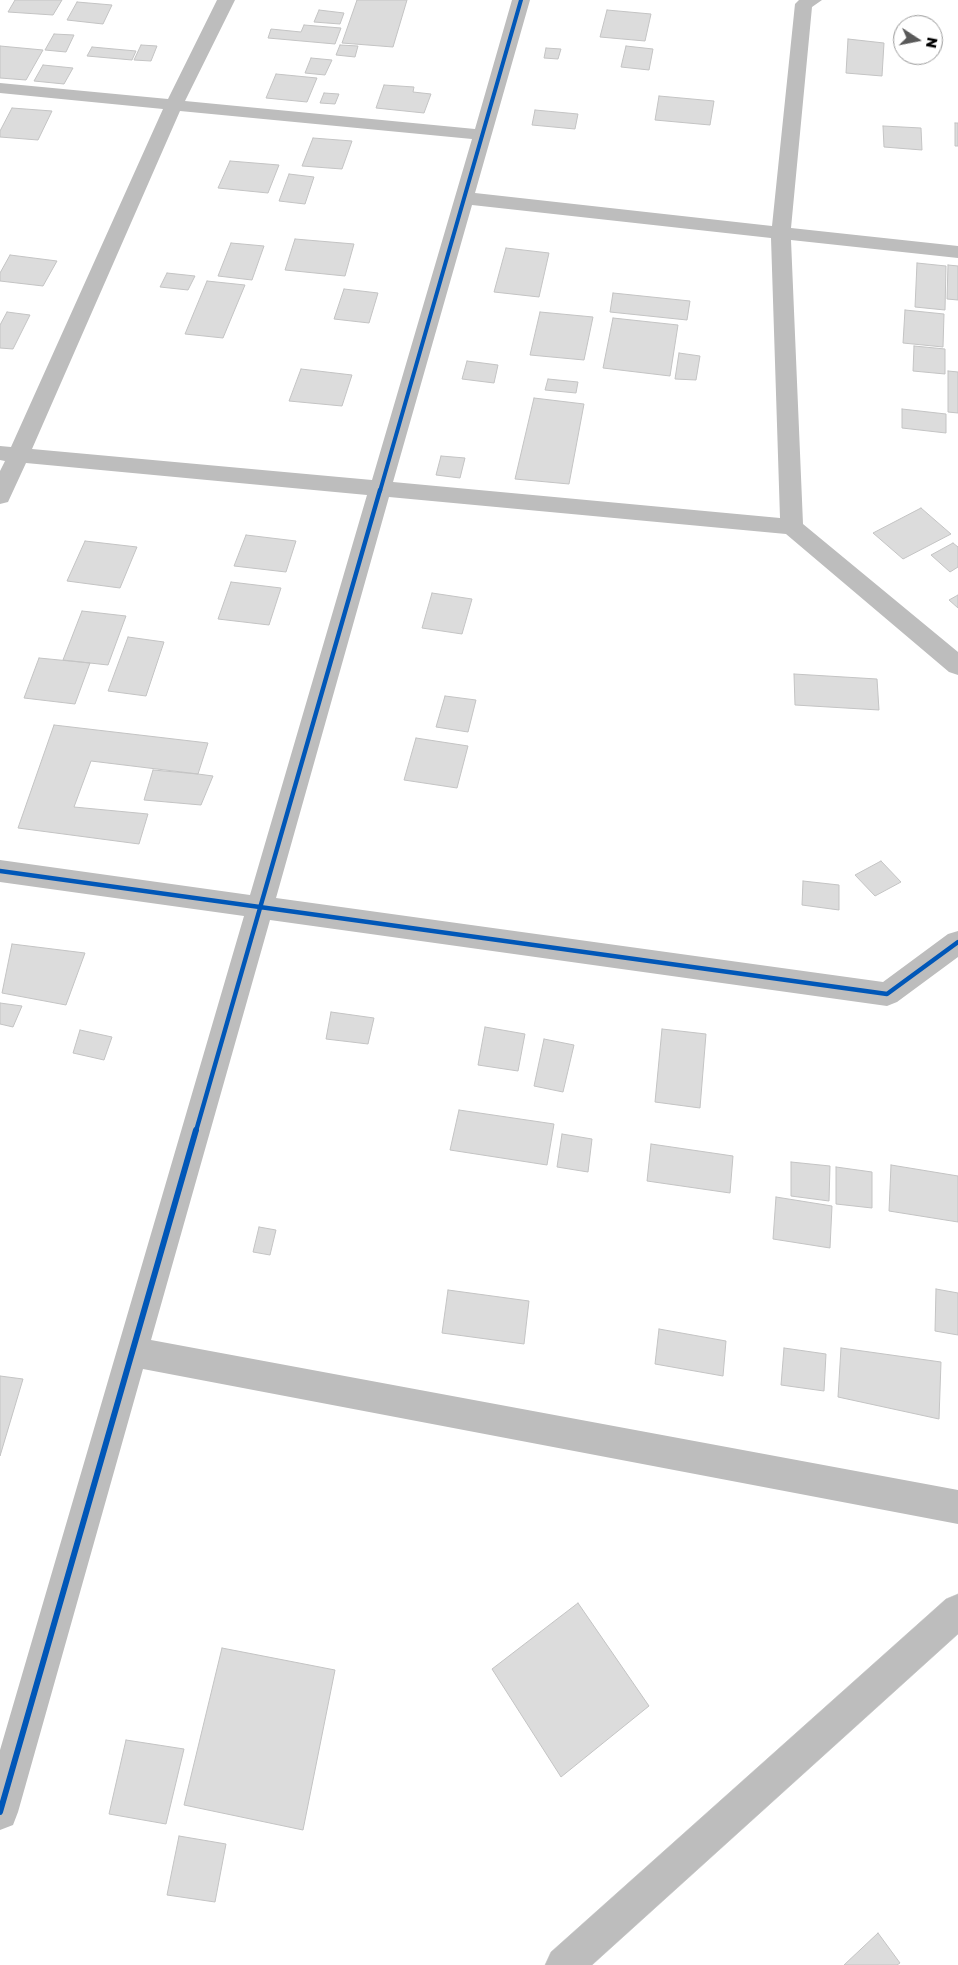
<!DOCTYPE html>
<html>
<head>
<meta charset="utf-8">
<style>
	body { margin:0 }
	#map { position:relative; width:958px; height:1965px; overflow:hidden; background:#fff; font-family:"Golos Text",sans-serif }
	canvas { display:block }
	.north { position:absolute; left:893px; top:15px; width:50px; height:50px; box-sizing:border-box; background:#fff; border:1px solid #999; border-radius:50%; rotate:101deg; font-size:14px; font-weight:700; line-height:20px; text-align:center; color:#000 }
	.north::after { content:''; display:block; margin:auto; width:18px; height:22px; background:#595959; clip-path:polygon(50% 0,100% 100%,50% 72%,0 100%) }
</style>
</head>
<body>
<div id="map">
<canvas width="958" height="1965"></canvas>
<div class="north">N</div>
</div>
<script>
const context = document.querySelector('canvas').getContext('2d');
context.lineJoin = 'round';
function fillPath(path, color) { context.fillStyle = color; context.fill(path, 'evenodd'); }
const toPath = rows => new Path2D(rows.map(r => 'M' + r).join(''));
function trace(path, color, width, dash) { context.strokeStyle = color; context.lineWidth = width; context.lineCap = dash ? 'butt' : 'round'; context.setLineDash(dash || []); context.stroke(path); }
const building = toPath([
	[15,0,62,0,53,15,8,12,15,0],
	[357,0,407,0,393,47,342,43,357,0],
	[77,2,112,5,103,24,67,20,77,2],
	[319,10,344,13,340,24,314,22,319,10],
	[607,10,651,14,645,41,600,37,607,10],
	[304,25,341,28,335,44,268,38,271,29,301,32,304,25],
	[54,34,74,35,66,52,45,50,54,34],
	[848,39,884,43,882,76,846,73,848,39],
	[141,45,157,46,151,61,134,60,141,45],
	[340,45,358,46,355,57,336,55,340,45],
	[0,46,43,50,26,80,0,78,0,46],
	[626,46,653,49,649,70,621,67,626,46],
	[92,47,136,51,132,60,87,56,92,47],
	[546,48,561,49,558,59,544,58,546,48],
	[311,58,332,60,325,75,305,73,311,58],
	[43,65,73,68,64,84,34,81,43,65],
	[276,74,317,78,307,102,266,98,276,74],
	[384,85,414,87,413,92,431,94,424,113,376,108,384,85],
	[324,93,339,94,335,104,320,103,324,93],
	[659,96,714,101,710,125,655,120,659,96],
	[12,108,52,111,38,140,0,137,0,131,12,108],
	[535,110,578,114,575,129,532,125,535,110],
	[955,123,958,123,958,146,955,146,955,123],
	[883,126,921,128,922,150,884,147,883,126],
	[313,138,352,141,342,169,302,166,313,138],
	[230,161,279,165,268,193,218,188,230,161],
	[289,174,314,177,305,204,279,201,289,174],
	[295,239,354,244,345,276,285,270,295,239],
	[231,243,264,246,252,280,218,276,231,243],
	[506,248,549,253,539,297,494,292,506,248],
	[10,255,57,261,43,286,0,281,0,273,10,255],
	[917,263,946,266,945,310,915,307,917,263],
	[948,265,958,266,958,300,947,299,948,265],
	[167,273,195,276,188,290,160,287,167,273],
	[207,281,245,285,223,338,185,334,207,281],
	[344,289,378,293,369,323,334,319,344,289],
	[613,293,690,301,687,320,610,312,613,293],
	[905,310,944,314,943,347,903,343,905,310],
	[7,312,30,315,13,349,0,348,0,325,7,312],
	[540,312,593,317,584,360,530,355,540,312],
	[613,318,678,325,670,376,603,368,613,318],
	[914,346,945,349,945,374,913,371,914,346],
	[679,353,700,356,696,380,675,379,679,353],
	[467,361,498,365,494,383,462,379,467,361],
	[301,369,352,375,342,406,289,401,301,369],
	[948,371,958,372,958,413,948,412,948,371],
	[548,379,578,382,576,393,545,390,548,379],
	[534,398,584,404,569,484,515,479,534,398],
	[902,409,946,414,946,433,902,428,902,409],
	[441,456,465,458,460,478,436,475,441,456],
	[921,508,951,534,903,559,873,533,921,508],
	[246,535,296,541,286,572,234,566,246,535],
	[85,541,137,547,120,588,67,581,85,541],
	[953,543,958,547,958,567,950,572,931,555,953,543],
	[231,582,281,588,269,625,218,619,231,582],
	[432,593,472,599,462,634,422,628,432,593],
	[958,595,958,608,949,600,958,595],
	[82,611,126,616,108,665,63,660,82,611],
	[128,637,164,642,146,696,108,691,128,637],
	[39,658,90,663,75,704,24,698,39,658],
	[794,674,877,679,879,710,795,705,794,674],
	[445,696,476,700,468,732,436,727,445,696],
	[54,725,208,743,198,774,91,761,74,807,148,814,139,844,18,828,54,725],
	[416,738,468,746,457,788,404,780,416,738],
	[153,770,198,774,213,776,201,805,144,800,153,770],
	[881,861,901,882,875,896,855,875,881,861],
	[803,881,839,885,839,910,802,905,803,881],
	[12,944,85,953,66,1005,2,993,12,944],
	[0,1003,22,1006,13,1027,0,1024,0,1003],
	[331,1012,374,1018,368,1044,326,1039,331,1012],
	[485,1027,525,1034,518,1071,478,1065,485,1027],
	[662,1029,706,1034,700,1108,655,1102,662,1029],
	[80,1030,112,1037,104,1060,73,1053,80,1030],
	[544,1039,574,1045,563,1092,534,1086,544,1039],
	[459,1110,554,1124,547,1165,450,1150,459,1110],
	[562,1134,592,1139,588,1172,557,1167,562,1134],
	[651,1144,733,1156,730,1193,647,1181,651,1144],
	[791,1162,830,1166,829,1201,791,1196,791,1162],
	[891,1165,958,1176,958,1222,889,1211,891,1165],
	[836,1167,872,1172,872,1208,836,1204,836,1167],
	[776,1197,832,1206,830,1248,773,1239,776,1197],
	[259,1227,276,1230,270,1255,253,1252,259,1227],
	[936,1289,958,1293,958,1335,935,1331,936,1289],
	[448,1290,529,1301,524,1344,442,1333,448,1290],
	[659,1329,726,1341,723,1376,655,1364,659,1329],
	[784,1348,826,1354,824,1391,781,1385,784,1348],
	[841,1348,941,1362,939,1419,838,1397,841,1348],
	[0,1376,23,1379,0,1456,0,1376],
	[578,1603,649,1706,561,1777,492,1669,578,1603],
	[222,1648,335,1670,303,1830,184,1805,222,1648],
	[126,1740,184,1749,166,1824,109,1814,126,1740],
	[179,1836,226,1844,215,1902,167,1895,179,1836],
	[878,1933,900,1963,897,1965,844,1965,878,1933]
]);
fillPath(building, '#dcdcdc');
trace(building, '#c4c4c4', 1);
const major = toPath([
	[958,1594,958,1634,592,1965,545,1965,551,1952,946,1599,958,1594]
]);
trace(major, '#dbdbdb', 1);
fillPath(toPath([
	[217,0,235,0,185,101,475,129,512,0,530,0,475,193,772,226,795,4,799,0,822,0,812,7,791,228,958,246,958,258,791,240,803,524,958,652,958,675,949,672,786,534,389,497,276,898,883,982,948,934,958,931,958,957,897,1002,887,1006,270,920,151,1340,958,1490,958,1524,143,1369,18,1812,13,1825,0,1830,0,1750,244,916,0,882,0,860,250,895,367,495,26,463,8,502,0,504,0,471,5,461,0,460,0,446,11,447,163,109,0,93,0,83,168,99,217,0],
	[180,111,472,139,372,480,32,449,180,111],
	[472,205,771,238,780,518,393,482,472,205]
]), '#bdbdbd');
fillPath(major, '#bdbdbd');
trace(toPath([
	[380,491,521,0]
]), '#0057b8', 4);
trace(toPath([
	[0,871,887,994,958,942],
	[196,1131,380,490]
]), '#0057b8', 4.5);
trace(toPath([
	[0,1812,196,1130]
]), '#0057b8', 6);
</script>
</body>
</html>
